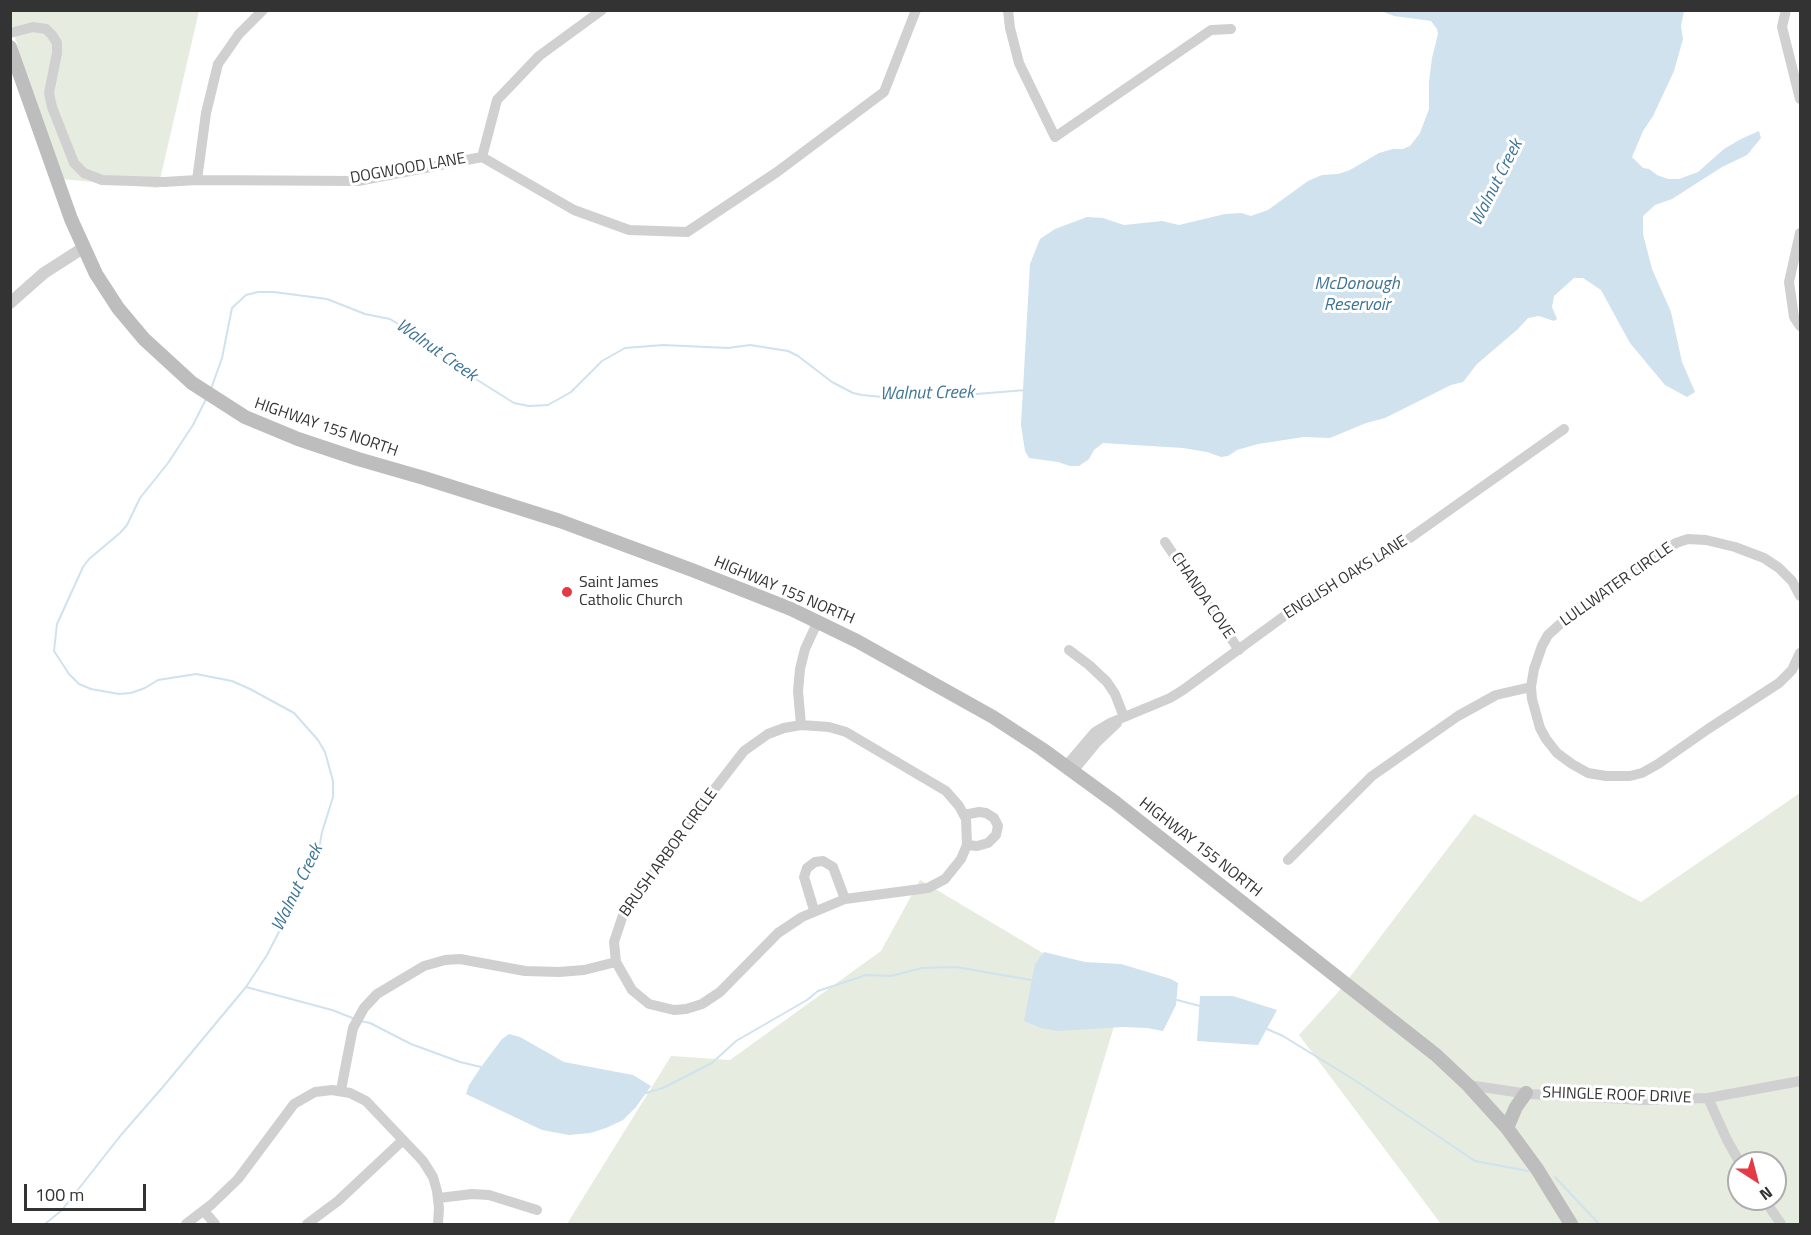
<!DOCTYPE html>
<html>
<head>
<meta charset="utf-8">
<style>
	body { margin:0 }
	#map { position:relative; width:1811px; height:1235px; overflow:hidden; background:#fff; font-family:"Titillium Web",sans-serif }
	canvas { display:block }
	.frame { position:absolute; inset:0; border:12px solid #333; pointer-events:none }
	.north { position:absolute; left:1727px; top:1151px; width:60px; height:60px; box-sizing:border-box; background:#fff; border:2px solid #adadad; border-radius:50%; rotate:144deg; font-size:16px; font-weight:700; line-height:24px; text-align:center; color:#333 }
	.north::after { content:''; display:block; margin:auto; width:21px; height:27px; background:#e63946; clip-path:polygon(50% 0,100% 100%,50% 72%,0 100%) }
	.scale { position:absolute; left:24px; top:1184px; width:122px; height:27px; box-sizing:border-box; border:3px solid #333; border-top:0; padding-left:8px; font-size:18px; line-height:21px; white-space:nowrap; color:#333; -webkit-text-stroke:4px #fff; paint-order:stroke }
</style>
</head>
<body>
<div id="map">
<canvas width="1811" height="1235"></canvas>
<div class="frame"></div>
<div class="north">N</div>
<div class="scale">100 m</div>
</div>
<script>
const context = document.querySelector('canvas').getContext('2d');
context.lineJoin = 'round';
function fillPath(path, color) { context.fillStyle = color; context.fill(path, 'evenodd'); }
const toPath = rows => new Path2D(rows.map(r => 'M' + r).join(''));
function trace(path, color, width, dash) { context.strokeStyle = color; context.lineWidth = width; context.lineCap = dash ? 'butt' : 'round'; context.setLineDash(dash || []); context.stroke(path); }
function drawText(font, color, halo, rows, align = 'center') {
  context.font = font + ' "Titillium Web",sans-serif'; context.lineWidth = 6; context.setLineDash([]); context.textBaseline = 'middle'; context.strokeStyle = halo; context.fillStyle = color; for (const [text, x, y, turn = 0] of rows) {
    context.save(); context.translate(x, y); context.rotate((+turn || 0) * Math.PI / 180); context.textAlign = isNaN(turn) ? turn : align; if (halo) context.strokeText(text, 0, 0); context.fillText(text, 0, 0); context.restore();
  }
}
fillPath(toPath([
	[10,11,199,11,158,188,62,179,44,145,11,22],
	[1800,793,1800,1224,1441,1224,1299,1035,1340,990,1474,814,1641,902],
	[1739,1163,1775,1163,1775,1199,1739,1199],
	[920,880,1122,1000,1054,1224,567,1224,671,1056,730,1060,881,951]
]), '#e6ecdf');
fillPath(toPath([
	[1381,11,1684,11,1681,26,1683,39,1674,71,1653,116,1643,131,1632,157,1643,168,1649,169,1657,175,1668,179,1679,179,1698,172,1724,149,1741,139,1759,131,1761,138,1747,155,1722,167,1672,199,1655,205,1643,216,1643,234,1652,269,1671,312,1682,362,1695,392,1687,397,1665,385,1630,343,1601,290,1583,278,1574,278,1554,296,1552,307,1557,319,1554,321,1539,316,1528,318,1518,329,1477,364,1463,382,1451,385,1385,418,1366,423,1330,438,1304,437,1258,444,1237,450,1228,456,1221,457,1207,452,1183,448,1103,443,1094,450,1089,459,1079,466,1070,466,1058,462,1029,458,1025,451,1021,425,1030,264,1040,239,1055,229,1087,217,1103,218,1124,225,1162,221,1179,225,1225,214,1241,213,1251,216,1268,210,1308,181,1322,175,1338,174,1350,170,1379,153,1393,149,1403,149,1410,146,1420,133,1429,109,1429,82,1432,58,1438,34,1437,29,1431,21,1394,16],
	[1044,952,1085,962,1121,964,1171,979,1178,983,1176,1005,1163,1031,1147,1028,1123,1027,1057,1031,1041,1028,1024,1021,1035,964],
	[1200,996,1233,996,1277,1010,1258,1045,1197,1041],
	[509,1034,520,1037,564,1062,633,1075,651,1086,636,1107,623,1120,606,1128,590,1133,569,1135,542,1130,466,1094,469,1085,481,1067,502,1039]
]), '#cfe2ee');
trace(toPath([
	[17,10,22,10],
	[211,389,222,358,232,308,246,295,258,292,274,292,327,299,365,314,390,319,413,333,463,371,514,403,529,406,548,405,571,392,602,361,625,348,663,345,728,348,750,345,788,351,798,356,832,382,853,393,862,395,883,397,964,395,1026,390],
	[246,987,332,1010,355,1019],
	[1177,1000,1200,1006],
	[360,1021,370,1023,411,1044,460,1062,481,1067],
	[1267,1029,1283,1036,1356,1081,1475,1161,1528,1171],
	[646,1093,663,1088,712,1063,736,1041,807,1000,818,991,866,975,891,976,922,968,956,967,1031,980],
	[1555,1177,1599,1224],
	[45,1224,62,1210,121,1135,162,1088,246,987,267,955,300,891,319,849,322,832,333,797,333,781,325,752,318,740,294,713,250,689,232,681,196,674,158,680,145,688,131,693,119,694,91,689,79,684,69,674,54,651,57,624,83,567,89,559,120,533,127,525,140,498,168,463,193,425,207,397]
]), '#cfe2ee', 2);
trace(toPath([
	[1008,10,1010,28,1019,63,1055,137,1211,30,1231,29],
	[1786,10,1782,27,1800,99],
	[10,33,33,27,46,29,52,35,57,43,57,53,49,93,52,107,74,163,84,173,102,180,164,182,197,180,358,181,482,157,574,210,629,230,687,232,777,172,884,92,916,10],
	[482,157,497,100,539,56,602,10],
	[197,180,206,113,218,64,239,34,263,10],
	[1800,233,1789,282,1794,317,1800,326],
	[1165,542,1239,650],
	[1800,596,1792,581,1779,568,1764,558,1735,547,1706,540,1688,539,1676,543,1580,606,1548,635,1542,646,1534,669,1531,687,1532,699,1540,728,1546,739,1557,753,1572,764,1588,773,1606,776,1630,776,1642,773,1658,764,1708,729,1779,683,1792,670,1800,653],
	[1069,650,1089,665,1107,682,1115,694,1124,717],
	[801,725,829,727,846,732,946,791,959,806,966,819,967,845,961,859,945,879,928,888,845,899,802,917,778,933,720,992,702,1004,686,1009,674,1010,649,1004,632,990,616,962,614,942,623,915,706,800,744,751,768,734,784,728,801,725],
	[801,725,798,691,800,669,805,649,818,621],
	[1066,766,1095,732,1110,723,1170,698,1183,690,1298,606,1393,550,1564,429],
	[1073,771,1097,742,1117,723],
	[964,815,979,812,986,813,994,818,998,826,996,835,988,843,977,846,967,845],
	[1288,860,1372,776,1458,716,1496,695,1531,687],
	[814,910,804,877,807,868,815,862,823,861,833,867,845,899],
	[1468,1085,1529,1094,1645,1100,1708,1098,1800,1081],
	[341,1090,353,1028,364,1008,377,994,424,966,445,960,460,959,525,971,559,972,584,970,616,962],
	[1708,1098,1727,1140,1740,1163],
	[439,1198,472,1194,489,1195,537,1210],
	[1764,1199,1781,1224],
	[204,1211,215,1224],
	[186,1224,212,1204,238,1179,294,1104,315,1092,332,1090,350,1093,366,1101,423,1161,433,1177,437,1191,439,1208,438,1224],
	[307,1224,338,1201,403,1140]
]), '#d0d0d0', 10);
trace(toPath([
	[10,303,44,273,83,248]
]), '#d0d0d0', 12);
trace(toPath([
	[10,47,71,219,96,274,118,308,144,339,192,383,245,417,298,439,358,459,424,478,560,521,692,570,791,609,857,641,993,717,1042,749,1116,803,1436,1055,1468,1085,1507,1128,1537,1169,1571,1224],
	[1507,1128,1516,1107,1526,1093]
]), '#bdbdbd', 14);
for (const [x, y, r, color] of [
	[567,592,6,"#e63946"]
]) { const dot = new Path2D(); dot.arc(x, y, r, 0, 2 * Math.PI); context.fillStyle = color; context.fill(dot); trace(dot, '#fff', 2); }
drawText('16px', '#333', '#fff', [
	["DOGWOOD LANE",408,169,-10],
	["HIGHWAY 155 NORTH",326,428,19],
	["ENGLISH OAKS LANE",1346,578,-32],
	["LULLWATER CIRCLE",1617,585,-35],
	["HIGHWAY 155 NORTH",784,591,23],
	["CHANDA COVE",1202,596,56],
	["HIGHWAY 155 NORTH",1200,848,38],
	["BRUSH ARBOR CIRCLE",669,853,-54],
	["SHINGLE ROOF DRIVE",1617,1096,2]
]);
drawText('16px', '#333', '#fff', [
	["Saint James",579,583],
	["Catholic Church",579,601]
], 'left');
drawText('italic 18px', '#3f7597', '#fff', [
	["Walnut Creek",1497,183,-63],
	["McDonough",1357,285],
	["Reservoir",1357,306],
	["Walnut Creek",436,351,35],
	["Walnut Creek",927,394,-1],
	["Walnut Creek",298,888,-64]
]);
</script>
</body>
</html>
